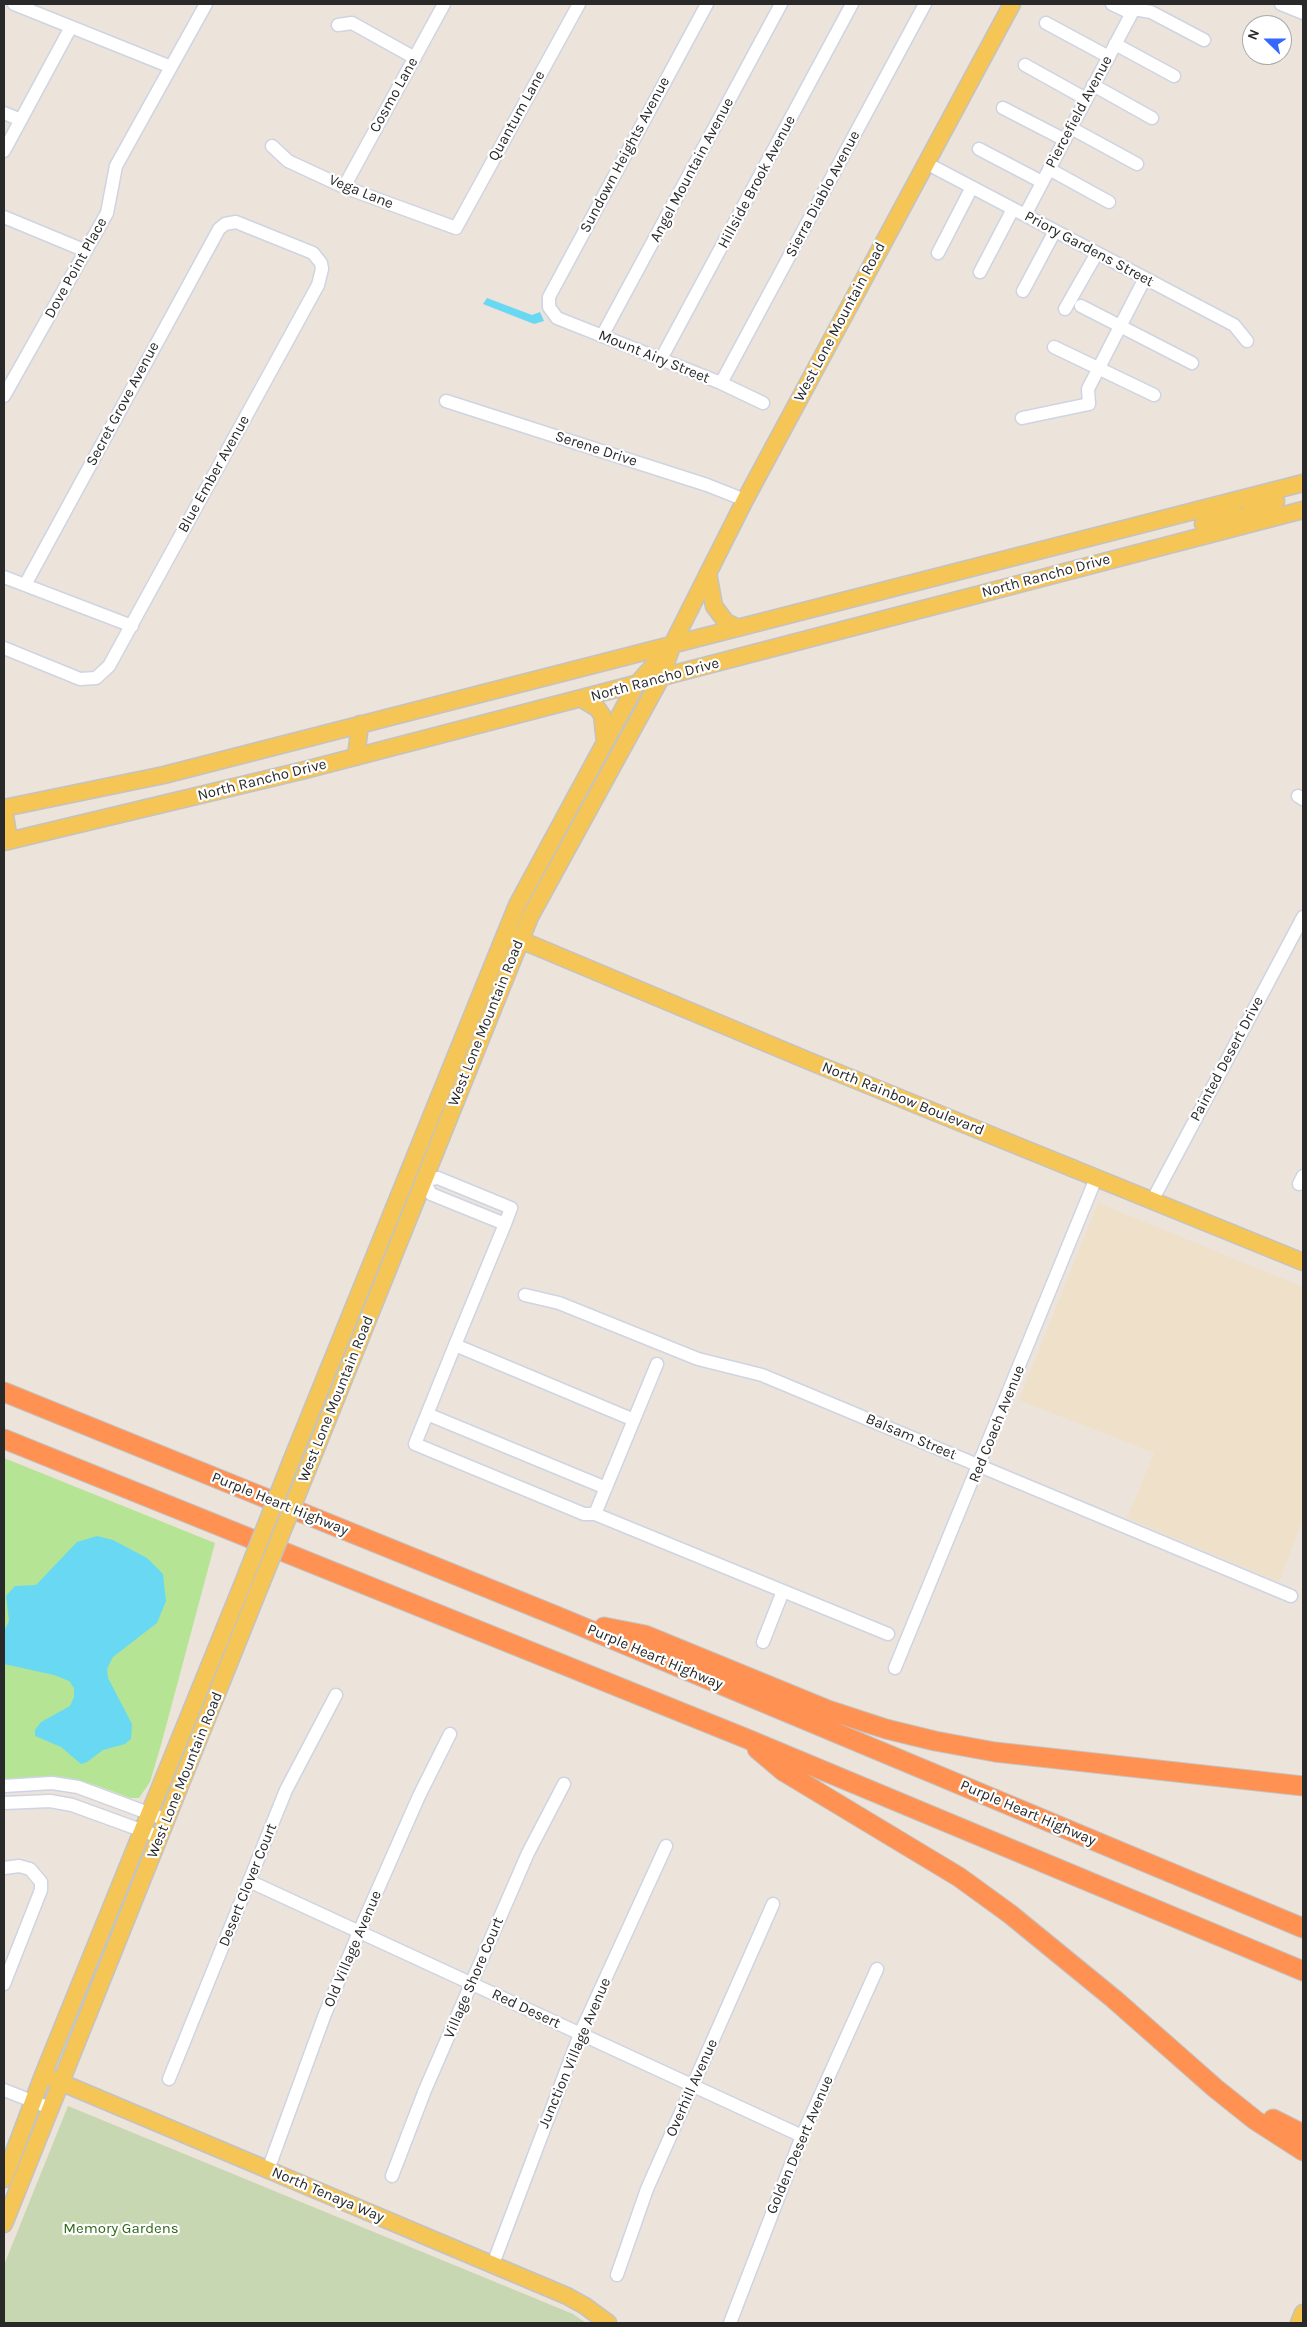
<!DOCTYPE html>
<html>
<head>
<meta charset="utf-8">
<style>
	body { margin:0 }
	#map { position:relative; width:1307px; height:2327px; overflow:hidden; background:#ece3da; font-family:Karla,sans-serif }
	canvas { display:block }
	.frame { position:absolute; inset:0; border:5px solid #292929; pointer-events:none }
	.north { position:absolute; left:1242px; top:15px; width:50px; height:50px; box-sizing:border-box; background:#fff; border:1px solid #a9a9a9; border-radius:50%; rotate:292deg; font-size:14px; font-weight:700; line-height:20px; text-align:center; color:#292929 }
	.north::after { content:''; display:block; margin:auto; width:18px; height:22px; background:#3468ff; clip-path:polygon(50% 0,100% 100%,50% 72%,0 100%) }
</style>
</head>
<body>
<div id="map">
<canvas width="1307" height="2327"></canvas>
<div class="frame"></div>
<div class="north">N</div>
</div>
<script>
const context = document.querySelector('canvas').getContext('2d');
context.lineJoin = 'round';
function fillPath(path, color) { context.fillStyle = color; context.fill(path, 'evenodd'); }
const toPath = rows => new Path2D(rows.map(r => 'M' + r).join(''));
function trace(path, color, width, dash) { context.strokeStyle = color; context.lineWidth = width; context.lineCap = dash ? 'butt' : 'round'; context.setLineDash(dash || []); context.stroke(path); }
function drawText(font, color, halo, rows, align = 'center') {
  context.font = font + ' Karla,sans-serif'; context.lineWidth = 4.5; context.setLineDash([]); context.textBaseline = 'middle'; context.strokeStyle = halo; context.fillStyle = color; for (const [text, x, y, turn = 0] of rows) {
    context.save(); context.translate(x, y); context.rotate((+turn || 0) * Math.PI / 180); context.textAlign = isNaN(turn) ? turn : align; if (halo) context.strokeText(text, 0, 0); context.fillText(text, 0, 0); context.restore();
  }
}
fillPath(toPath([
	[1098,1203,1303,1287,1303,1518,1279,1582,1127,1518,1154,1453,1019,1400]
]), '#efe0c9');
fillPath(toPath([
	[4,1458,215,1543,161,1745,150,1782,139,1798,130,1798,98,1786,70,1778,49,1776,4,1780]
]), '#b5e594');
fillPath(toPath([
	[68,2106,573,2314,586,2323,4,2323,4,2265]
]), '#c6d7b1');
fillPath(toPath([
	[487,298,532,315,540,312,544,321,534,324,483,304],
	[97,1536,113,1540,147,1558,163,1574,166,1601,157,1623,113,1657,107,1669,108,1678,132,1724,131,1739,125,1744,103,1750,87,1762,81,1764,61,1747,35,1736,35,1730,41,1722,70,1706,74,1697,74,1688,69,1681,54,1675,4,1664,4,1631,9,1621,6,1596,15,1586,36,1585,77,1542]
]), '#69d8f3');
const minor = toPath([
	[14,4,171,67],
	[707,4,549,297,549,307,557,318,721,383,763,403],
	[1112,4,1131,13],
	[1281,4,1303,13],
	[1046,23,1109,57],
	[338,25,352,23,415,58],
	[1115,44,1174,76],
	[1025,65,1086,99],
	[1093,85,1152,118],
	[1003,108,1065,140],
	[4,113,21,120],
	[1071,128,1137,164],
	[272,146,288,161,344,187,456,228,579,4],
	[979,149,1042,182],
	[4,151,71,27],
	[926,163,1234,325,1247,341],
	[1049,169,1109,202],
	[344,187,444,4],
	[1025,215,1134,9,1151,12,1204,40],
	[4,217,86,251],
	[938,253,972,187],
	[980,272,1013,209],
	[1023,291,1055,231],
	[1081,306,1192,363],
	[1065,309,1097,253],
	[602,336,781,4],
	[1054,347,1154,395],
	[661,359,852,4],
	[721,383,925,4],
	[4,396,107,213,116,166,206,4],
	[446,401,707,485,745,500],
	[1022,418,1089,404,1088,389,1145,278],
	[4,577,132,626],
	[4,648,80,679,96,678,109,666,318,285,322,269,321,263,313,253,236,222,225,224,219,229,25,585],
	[1298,796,1303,799],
	[1299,1184,1303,1176],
	[1152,1201,1303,917],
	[505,1224,431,1194,423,1180,438,1178,511,1208,505,1224,455,1345,415,1444,584,1514,595,1514,888,1634],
	[525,1295,559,1303,698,1359,762,1375,1291,1596],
	[455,1345,634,1420],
	[427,1414,606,1488],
	[595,1514,657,1364],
	[763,1642,783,1591],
	[895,1668,1096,1178],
	[4,1786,52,1783,78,1787,167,1820],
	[4,1803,50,1801,72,1805,160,1837],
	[4,1868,19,1866,30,1869,41,1882,41,1890,4,1984],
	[249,1881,802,2136],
	[169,2079,286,1790,336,1695],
	[4,2090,50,2108],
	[268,2170,325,2014,359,1932,419,1796,450,1734],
	[392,2176,425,2090,528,1853,564,1784],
	[493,2264,580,2034,666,1846],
	[617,2275,647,2189,773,1904],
	[730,2323,802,2136,877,1969]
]);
const major = toPath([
	[1203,524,1225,519,1233,511,1232,501],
	[1242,526,1247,515,1257,505,1276,501],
	[708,573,714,606,726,622,736,627],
	[582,699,597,708,602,715,605,742],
	[356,757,360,724],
	[4,808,164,775,1303,483],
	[4,809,9,841],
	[4,842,305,770,1303,510],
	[511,936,809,1061,1303,1262],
	[292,1459,517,905,636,685,668,649],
	[309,1466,530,917,661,678,673,643,745,500,1012,4],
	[53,2079,567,2296,585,2306,608,2323],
	[4,2179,43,2075,245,1578],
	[4,2224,261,1584],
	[1299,2323,1303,2313]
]);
const highway = toPath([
	[4,1392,559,1617,1303,1928],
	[4,1439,745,1738,1303,1971],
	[604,1627,645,1635,828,1710,886,1729,935,1741,995,1752,1303,1786],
	[757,1749,783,1771,959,1877,1010,1914,1114,1999,1215,2088,1255,2120,1303,2151],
	[1273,2119,1303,2134]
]);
trace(minor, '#cfd4e3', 15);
trace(major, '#c3c3c3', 19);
trace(highway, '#c3c3c3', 21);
trace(minor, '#fff', 12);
trace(major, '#f5c556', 16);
trace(highway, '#ff9152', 19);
const majorBridge = toPath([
	[245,1578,292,1459],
	[261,1584,309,1466]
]);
trace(majorBridge, '#c3c3c3', 19, []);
trace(majorBridge, '#f5c556', 16);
drawText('15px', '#292929', '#fff', [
	["Cosmo Lane",394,95,-61],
	["Piercefield Avenue",1079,112,-62],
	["Quantum Lane",517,116,-61],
	["Sundown Heights Avenue",625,155,-62],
	["Angel Mountain Avenue",692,170,-62],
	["Hillside Brook Avenue",757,182,-62],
	["Vega Lane",361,192,22],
	["Sierra Diablo Avenue",823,194,-62],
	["Priory Gardens Street",1089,249,28],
	["Dove Point Place",76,268,-61],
	["West Lone Mountain Road",840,322,-62],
	["Mount Airy Street",654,357,22],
	["Secret Grove Avenue",123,404,-62],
	["Serene Drive",596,449,18],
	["Blue Ember Avenue",214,474,-61],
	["North Rancho Drive",1046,576,-15],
	["North Rancho Drive",655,680,-15],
	["North Rancho Drive",262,780,-14],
	["West Lone Mountain Road",486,1023,-68],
	["Painted Desert Drive",1227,1059,-62],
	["North Rainbow Boulevard",903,1099,22],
	["West Lone Mountain Road",336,1399,-68],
	["Red Coach Avenue",997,1424,-68],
	["Balsam Street",911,1437,23],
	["Purple Heart Highway",280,1504,22],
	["Purple Heart Highway",655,1657,23],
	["West Lone Mountain Road",185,1775,-68],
	["Purple Heart Highway",1028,1813,23],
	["Desert Clover Court",248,1885,-68],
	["Old Village Avenue",353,1949,-67],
	["Village Shore Court",474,1978,-67],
	["Red Desert",526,2009,25],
	["Junction Village Avenue",575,2053,-67],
	["Overhill Avenue",692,2088,-66],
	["Golden Desert Avenue",800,2145,-67],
	["North Tenaya Way",328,2195,23]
]);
drawText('15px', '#2e6817', '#fff', [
	["Memory Gardens",121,2229]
]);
</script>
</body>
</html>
